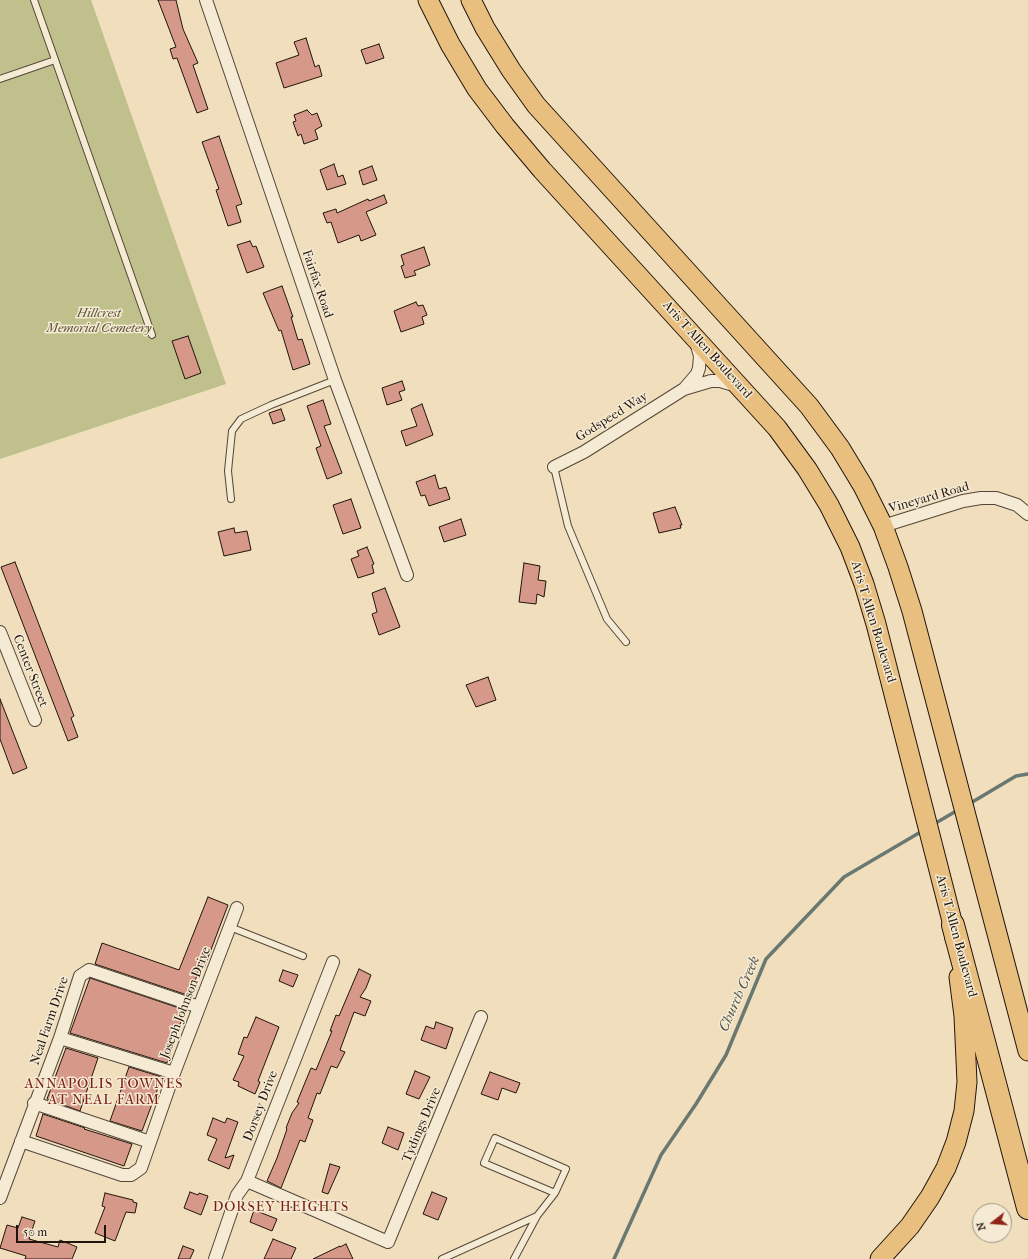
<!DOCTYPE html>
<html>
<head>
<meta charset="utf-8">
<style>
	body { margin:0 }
	#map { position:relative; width:1028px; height:1259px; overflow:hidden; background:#f0debc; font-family:"IM FELL French Canon",serif }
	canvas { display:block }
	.north { position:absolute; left:972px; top:1203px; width:40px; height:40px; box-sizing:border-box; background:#f5ead3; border:1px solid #a09583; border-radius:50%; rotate:253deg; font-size:11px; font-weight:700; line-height:16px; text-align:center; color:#20150c }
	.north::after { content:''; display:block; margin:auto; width:14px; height:18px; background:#8f2418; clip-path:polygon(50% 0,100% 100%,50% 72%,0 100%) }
	.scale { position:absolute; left:16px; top:1225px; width:90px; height:18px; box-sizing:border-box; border:2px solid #20150c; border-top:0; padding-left:5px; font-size:12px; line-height:14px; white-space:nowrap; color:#20150c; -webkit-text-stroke:3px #f5ead3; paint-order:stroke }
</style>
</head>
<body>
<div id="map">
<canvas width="1028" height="1259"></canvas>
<div class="north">N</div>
<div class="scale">50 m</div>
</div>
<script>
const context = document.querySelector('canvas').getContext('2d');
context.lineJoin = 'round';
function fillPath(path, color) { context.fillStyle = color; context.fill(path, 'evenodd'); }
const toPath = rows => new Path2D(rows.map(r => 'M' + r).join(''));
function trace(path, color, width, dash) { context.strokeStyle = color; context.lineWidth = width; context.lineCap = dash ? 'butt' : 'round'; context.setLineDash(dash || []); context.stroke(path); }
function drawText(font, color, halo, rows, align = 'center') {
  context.font = font + ' "IM FELL French Canon",serif'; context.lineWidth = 3; context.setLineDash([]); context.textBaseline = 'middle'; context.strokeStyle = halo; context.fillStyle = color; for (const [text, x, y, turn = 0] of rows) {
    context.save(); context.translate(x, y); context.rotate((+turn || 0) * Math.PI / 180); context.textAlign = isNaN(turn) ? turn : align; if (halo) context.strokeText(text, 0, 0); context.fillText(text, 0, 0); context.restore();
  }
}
fillPath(toPath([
	[0,0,91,0,226,384,0,459]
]), '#c0c08c');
trace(toPath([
	[969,804,1016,776,1028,774],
	[934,824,958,810],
	[614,1259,661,1155,696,1104,726,1055,766,959,844,877,924,830]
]), '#697971', 3.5);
const building = toPath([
	[158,0,176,0,183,29,198,63,193,65,208,109,197,113,177,58,173,59,170,49,176,47,158,0],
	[306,38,315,67,319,65,322,76,284,88,276,63,299,55,294,42,306,38],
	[379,44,384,58,366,64,361,50,379,44],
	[307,110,312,115,317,113,322,126,315,130,318,139,304,144,301,134,298,136,293,122,296,121,294,115,307,110],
	[219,136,242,204,236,206,241,222,228,226,216,190,219,189,202,142,219,136],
	[334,164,338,177,343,175,346,184,327,190,320,170,334,164],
	[372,166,377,180,363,185,359,171,372,166],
	[384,195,387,203,366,212,376,235,361,241,359,235,338,243,331,222,327,223,323,213,336,209,337,213,368,199,369,201,384,195],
	[250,241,253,247,256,246,264,267,247,273,237,245,250,241],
	[424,247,430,265,414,271,416,275,405,278,401,266,404,265,401,255,424,247],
	[282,286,293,317,291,317,298,340,302,339,310,364,293,370,281,330,279,331,263,293,282,286],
	[416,302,418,306,423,305,427,315,422,317,424,324,401,332,394,311,416,302],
	[188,336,201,373,185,379,172,341,188,336],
	[402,381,405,390,399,392,402,400,387,405,382,388,402,381],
	[323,400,331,424,324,426,342,473,327,479,316,448,321,446,307,406,323,400],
	[422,404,433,435,406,446,401,431,417,426,411,409,422,404],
	[281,409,285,420,273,424,269,413,281,409],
	[435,475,439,489,446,487,450,499,429,506,425,495,421,496,416,482,435,475],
	[351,499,361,528,343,534,333,505,351,499],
	[675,507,682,525,680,525,681,528,659,533,653,513,675,507],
	[461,519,466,535,444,542,439,527,461,519],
	[234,528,235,533,247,531,251,550,224,556,218,532,234,528],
	[367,547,374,564,372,565,374,573,358,578,351,559,359,556,357,551,367,547],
	[15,562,74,716,71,718,78,737,68,741,1,567,15,562],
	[524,563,540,566,538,580,546,581,544,597,537,594,536,604,519,602,524,563],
	[385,588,400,627,379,635,372,614,377,612,372,593,385,588],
	[488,677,496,700,476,707,466,685,488,677],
	[0,699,27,768,13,774,0,739,0,699],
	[208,897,228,905,204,968,200,966,190,996,95,964,102,943,179,970,208,897],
	[359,969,371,975,366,988,360,997,371,1001,365,1016,354,1012,340,1050,345,1052,337,1068,331,1066,320,1094,317,1093,308,1118,313,1120,305,1142,300,1140,281,1188,267,1181,277,1158,287,1129,286,1128,292,1113,299,1103,297,1102,311,1068,316,1070,332,1031,330,1031,336,1015,339,1016,359,969],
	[283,970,298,975,293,987,279,981,283,970],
	[90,978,185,1010,167,1063,70,1033,90,978],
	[256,1017,279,1027,258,1081,260,1082,255,1094,238,1086,239,1082,233,1080,244,1056,238,1054,244,1037,247,1038,256,1017],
	[436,1022,453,1028,446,1049,421,1040,426,1026,434,1029,436,1022],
	[66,1048,98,1058,80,1111,47,1099,66,1048],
	[129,1067,162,1077,142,1131,110,1121,129,1067],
	[415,1071,430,1077,419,1099,406,1094,415,1071],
	[490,1072,520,1083,516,1093,502,1088,498,1100,481,1094,490,1072],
	[43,1114,85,1128,84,1129,132,1144,124,1166,36,1136,43,1114],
	[213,1118,225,1123,227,1118,238,1122,225,1158,234,1155,229,1169,208,1160,217,1139,207,1135,213,1118],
	[388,1127,404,1133,398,1150,382,1143,388,1127],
	[330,1164,340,1167,328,1194,322,1192,330,1164],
	[190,1192,198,1195,199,1193,208,1196,201,1215,184,1208,190,1192],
	[432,1192,447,1198,438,1220,423,1214,432,1192],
	[105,1193,133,1200,133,1202,137,1203,135,1213,126,1212,115,1241,95,1233,105,1207,102,1206,105,1193],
	[254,1210,277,1219,272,1231,250,1222,254,1210],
	[22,1217,35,1221,29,1239,58,1247,60,1240,77,1247,72,1259,25,1259,26,1256,0,1248,7,1225,18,1228,22,1217],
	[273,1239,296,1248,291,1259,264,1259,273,1239],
	[346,1244,353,1259,313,1259,340,1246,340,1247,346,1244],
	[183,1246,194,1250,190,1259,178,1259,183,1246]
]);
fillPath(building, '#d69889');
trace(building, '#20150c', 1);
const service = toPath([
	[34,0,152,335],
	[0,79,55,60],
	[554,467,568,526,607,619,626,642],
	[231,499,228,471,232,431,241,419,271,405,335,380],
	[230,927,303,956],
	[442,1259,537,1216],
	[514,1259,537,1216,555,1193,484,1163,495,1138,566,1169,555,1193]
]);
const minor = toPath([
	[206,0,335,380,407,575],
	[685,388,697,374,699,368,700,356,696,342],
	[554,467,584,452,684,389,711,381,720,381,737,386],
	[883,526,963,501,981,498,996,498,1017,505,1028,514],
	[0,632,35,720],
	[60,1038,174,1073],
	[34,1103,150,1142],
	[21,1141,122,1175,131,1175,141,1168,174,1073,237,908],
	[247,1181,388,1242,481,1017],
	[0,1198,60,1038,80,976,89,970,199,1007],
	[215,1259,237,1195,247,1181,333,962]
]);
const primary = toPath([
	[428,0,450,44,477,89,505,126,542,170,777,428,807,469,829,505,850,547,864,584,876,624,953,925,955,939],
	[471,0,485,28,511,70,536,105,809,406,840,448,863,486,883,526,898,567,912,611,1028,1051],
	[880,1259,910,1226,930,1197,946,1168,956,1142,964,1111,967,1082,964,1016,959,977]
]);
const motorway = toPath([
	[953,925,1028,1208]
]);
trace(service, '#544738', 8);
trace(minor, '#544738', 14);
trace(primary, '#20150c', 21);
trace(motorway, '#20150c', 24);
trace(service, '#f5ead3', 6);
trace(minor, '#f5ead3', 12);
trace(primary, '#e8bf7e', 19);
trace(motorway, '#e8bf7e', 22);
drawText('13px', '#20150c', '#f5ead3', [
	["Fairfax Road",317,284,71],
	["Aris T Allen Boulevard",707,350,48],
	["Godspeed Way",612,417,-32],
	["Vineyard Road",929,498,-16],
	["Aris T Allen Boulevard",873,622,73],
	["Center Street",30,671,69],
	["Aris T Allen Boulevard",956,936,75],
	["Joseph Johnson Drive",186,1003,-69],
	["Neal Farm Drive",50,1021,-71],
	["Dorsey Drive",261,1106,-69],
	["Tydings Drive",422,1125,-67]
]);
drawText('italic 13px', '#585139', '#f5ead3', [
	["Hillcrest",99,314],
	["Memorial Cemetery",99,329]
]);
drawText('italic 14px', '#4b4f47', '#f5ead3', [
	["Church Creek",740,994,-66]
]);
context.letterSpacing = '1px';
drawText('14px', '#7a1f14', '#f5ead3', [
	["ANNAPOLIS TOWNES",104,1085],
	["AT NEAL FARM",104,1101],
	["DORSEY HEIGHTS",281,1208]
]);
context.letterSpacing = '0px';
</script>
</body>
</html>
